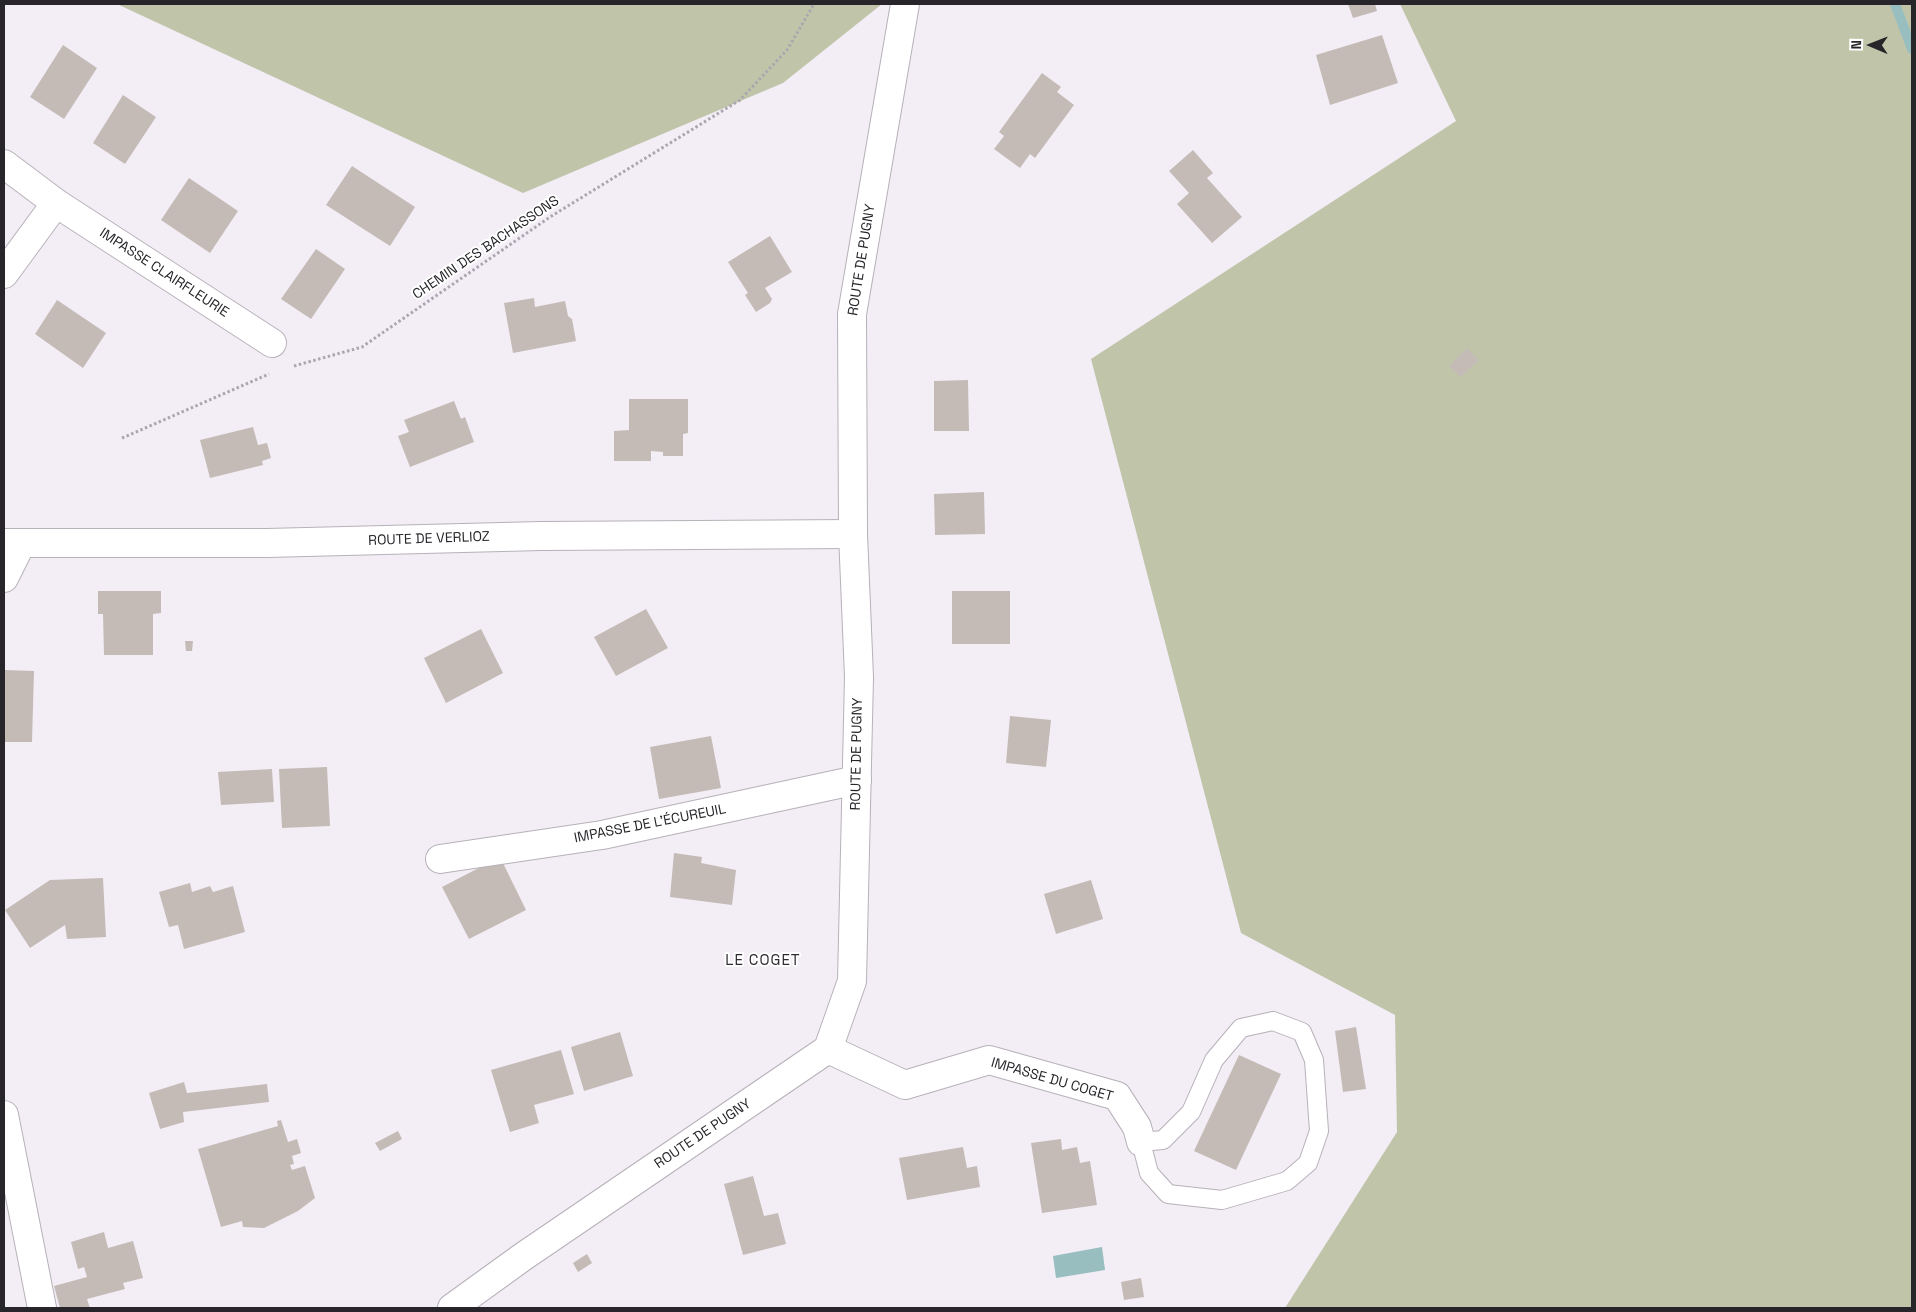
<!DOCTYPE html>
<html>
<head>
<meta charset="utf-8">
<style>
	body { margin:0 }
	#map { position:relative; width:1916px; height:1312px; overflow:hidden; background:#f3edf6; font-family:"Space Grotesk",sans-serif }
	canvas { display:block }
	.frame { position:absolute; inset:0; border:5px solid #272529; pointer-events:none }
	.north { position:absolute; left:1846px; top:20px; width:50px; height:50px; -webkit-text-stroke:4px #fff; paint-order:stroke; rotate:271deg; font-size:14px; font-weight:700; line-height:20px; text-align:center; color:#272529 }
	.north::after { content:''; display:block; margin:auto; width:18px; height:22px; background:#272529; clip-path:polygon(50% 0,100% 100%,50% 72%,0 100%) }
</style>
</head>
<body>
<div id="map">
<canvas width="1916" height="1312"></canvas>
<div class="frame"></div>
<div class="north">N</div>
</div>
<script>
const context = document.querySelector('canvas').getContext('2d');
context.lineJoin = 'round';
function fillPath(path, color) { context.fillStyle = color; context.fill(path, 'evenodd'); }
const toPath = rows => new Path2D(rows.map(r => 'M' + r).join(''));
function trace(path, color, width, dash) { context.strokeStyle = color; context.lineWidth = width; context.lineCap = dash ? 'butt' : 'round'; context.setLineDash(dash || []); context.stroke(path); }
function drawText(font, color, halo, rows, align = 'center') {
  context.font = font + ' "Space Grotesk",sans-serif'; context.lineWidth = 4; context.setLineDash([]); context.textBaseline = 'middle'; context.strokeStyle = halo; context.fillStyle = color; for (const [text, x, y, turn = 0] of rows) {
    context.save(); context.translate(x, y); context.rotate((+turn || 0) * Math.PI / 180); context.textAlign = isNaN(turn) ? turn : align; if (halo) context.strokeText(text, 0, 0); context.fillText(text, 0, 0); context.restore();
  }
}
fillPath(toPath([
	[117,4,882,4,783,83,523,193],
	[1400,4,1912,4,1912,1308,1285,1308,1397,1132,1395,1015,1241,933,1091,359,1456,121]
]), '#c0c5aa');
fillPath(toPath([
	[1102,1247,1105,1270,1056,1278,1053,1256]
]), '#98bebf');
trace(toPath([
	[1895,4,1912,49]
]), '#98bebf', 10);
fillPath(toPath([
	[1348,4,1375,4,1377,11,1353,18],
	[1382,35,1398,83,1330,105,1316,55],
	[63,45,97,68,64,119,30,97],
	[1042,73,1061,87,1057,92,1074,105,1035,158,1030,154,1020,168,994,149,1004,136,999,132],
	[123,95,156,117,125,164,93,143],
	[1193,150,1213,173,1207,178,1242,217,1212,243,1177,204,1189,193,1169,171],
	[352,166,415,207,390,246,326,205],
	[189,178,238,211,210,253,161,220],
	[770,236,792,272,765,288,772,299,770,303,756,312,745,295,748,293,728,262],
	[316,249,345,269,311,319,281,299],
	[534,298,535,307,565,301,568,316,572,319,576,341,513,353,504,303],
	[57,300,106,333,83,368,35,334],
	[1467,348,1479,360,1461,377,1449,366],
	[968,380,969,431,934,431,934,381],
	[629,399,688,399,688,433,683,434,683,456,663,456,663,452,651,451,651,461,614,461,614,431,629,430],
	[454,401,461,419,465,417,474,442,410,467,398,436,409,432,404,420],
	[253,427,258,445,267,443,271,458,262,461,263,465,210,478,200,440],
	[984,492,985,534,935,535,934,494],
	[98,591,161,591,161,613,153,614,153,655,104,655,103,614,98,614],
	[952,591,1010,591,1010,644,952,644],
	[646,609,668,648,616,676,594,637],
	[481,629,503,673,446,703,424,658],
	[185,641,193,641,192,651,186,651],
	[4,670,34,671,32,742,4,742],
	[1010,716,1051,720,1046,767,1006,763],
	[711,736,721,788,659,799,650,747],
	[327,767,330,826,282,828,279,769],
	[272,769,274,802,221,805,218,772],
	[674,853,702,857,701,863,736,870,732,905,670,897],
	[500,857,526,910,469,939,442,887],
	[103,878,106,937,67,939,65,925,30,948,5,910,50,880],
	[1091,880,1103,919,1056,934,1044,894],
	[190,883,192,892,210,886,213,892,233,886,245,932,184,949,178,925,169,927,159,892],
	[1356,1027,1366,1089,1343,1092,1335,1031],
	[620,1032,633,1076,584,1091,571,1047],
	[561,1050,574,1094,534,1105,539,1123,510,1132,491,1070],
	[1239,1055,1281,1074,1236,1170,1194,1151],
	[184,1082,187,1093,267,1084,269,1102,183,1112,184,1122,160,1129,149,1093],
	[281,1120,288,1142,297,1139,301,1153,292,1156,294,1164,290,1165,292,1170,305,1166,315,1198,298,1211,264,1228,243,1227,242,1221,221,1227,198,1149,278,1126,277,1121],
	[398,1131,402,1139,380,1151,375,1143],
	[1061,1139,1062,1150,1077,1147,1080,1163,1090,1161,1097,1205,1042,1213,1031,1143],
	[963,1147,967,1168,977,1166,980,1187,907,1200,899,1158],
	[753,1176,764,1216,778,1213,786,1244,743,1255,724,1184],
	[104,1232,108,1248,133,1241,143,1278,123,1283,125,1289,87,1299,90,1308,60,1308,54,1286,87,1277,84,1267,78,1269,71,1242],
	[587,1254,592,1263,578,1272,573,1263],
	[1141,1278,1144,1297,1124,1300,1121,1282]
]), '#c4bbb6');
const lane = toPath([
	[1273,1021,1302,1032,1314,1060,1319,1131,1308,1163,1287,1181,1222,1200,1168,1194,1149,1173,1141,1142,1163,1140,1191,1112,1214,1060,1241,1028,1273,1021]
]);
const street = toPath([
	[4,164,56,203,272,343],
	[4,274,56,203],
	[4,543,267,543,541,536,853,534],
	[4,578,21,544],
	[440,859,602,835,857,780],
	[828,1049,905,1085,989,1060,1117,1096,1137,1127,1141,1142],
	[4,1115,42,1308]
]);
const secondary = toPath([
	[452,1308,524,1256,828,1049,852,981,859,677,853,534,852,314,905,4]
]);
trace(lane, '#b7b1b9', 20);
trace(street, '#b7b1b9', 30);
trace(secondary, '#b7b1b9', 30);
trace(toPath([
	[294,366,362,347,550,217,740,100,787,50,814,4],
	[122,438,269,374]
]), '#aba7ae', 3, [2.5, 2.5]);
trace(lane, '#fff', 18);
trace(street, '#fff', 28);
trace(secondary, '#fff', 28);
drawText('14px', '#272529', '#fff', [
	["CHEMIN DES BACHASSONS",486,248,-34],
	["ROUTE DE PUGNY",862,260,-81],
	["IMPASSE CLAIRFLEURIE",164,273,33],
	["ROUTE DE VERLIOZ",429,539,-2],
	["ROUTE DE PUGNY",857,754,-89],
	["IMPASSE DE L'ÉCUREUIL",650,824,-11],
	["IMPASSE DU COGET",1052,1080,16],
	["ROUTE DE PUGNY",703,1134,-34]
]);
context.letterSpacing = '1px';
drawText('15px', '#2f2b31', '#fff', [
	["LE COGET",763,961]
]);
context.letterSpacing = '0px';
</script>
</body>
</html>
